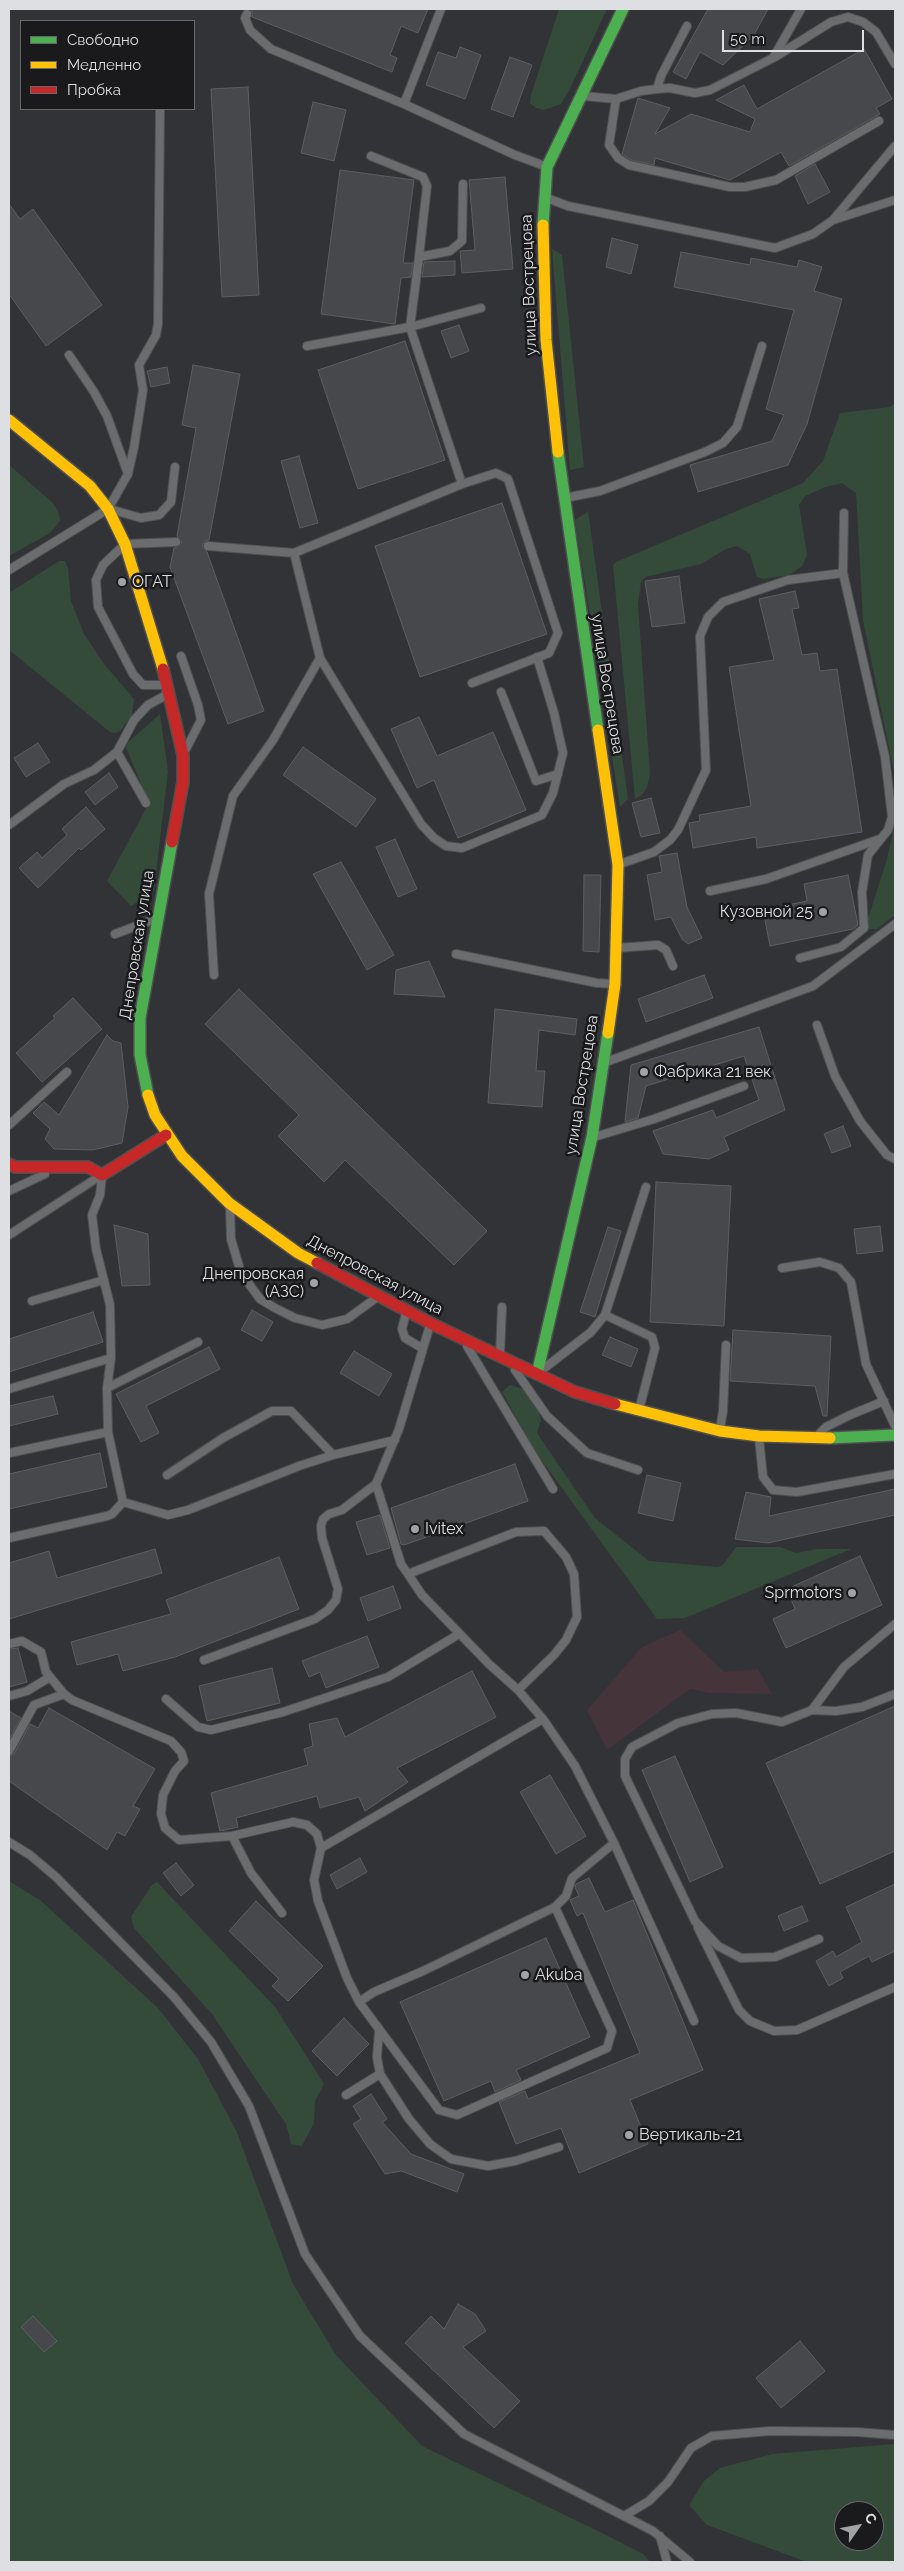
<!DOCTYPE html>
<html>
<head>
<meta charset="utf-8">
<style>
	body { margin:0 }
	#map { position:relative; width:904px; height:2571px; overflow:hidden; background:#323336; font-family:Raleway,sans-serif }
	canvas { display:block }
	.frame { position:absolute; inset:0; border:10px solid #dedfe2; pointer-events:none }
	.legend { position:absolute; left:20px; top:20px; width:175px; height:90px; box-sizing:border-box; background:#1a1a1d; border:1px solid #68696c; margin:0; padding:6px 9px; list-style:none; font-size:15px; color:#dedfe2 }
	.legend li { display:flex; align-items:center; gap:10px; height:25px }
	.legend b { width:25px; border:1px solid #68696c }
	.north { position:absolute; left:834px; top:2501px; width:50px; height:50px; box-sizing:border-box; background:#1a1a1d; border:1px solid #68696c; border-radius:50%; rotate:57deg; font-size:14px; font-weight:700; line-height:20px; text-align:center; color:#dedfe2 }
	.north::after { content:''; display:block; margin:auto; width:18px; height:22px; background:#a2a3a6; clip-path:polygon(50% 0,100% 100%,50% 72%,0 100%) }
	.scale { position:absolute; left:722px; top:30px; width:142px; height:22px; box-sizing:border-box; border:2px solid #dedfe2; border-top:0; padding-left:6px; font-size:15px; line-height:18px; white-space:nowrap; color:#dedfe2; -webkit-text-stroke:4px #1a1a1d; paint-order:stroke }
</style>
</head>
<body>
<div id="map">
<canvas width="904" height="2571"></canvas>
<div class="frame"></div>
<ul class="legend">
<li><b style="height:6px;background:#4caf50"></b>Свободно</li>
<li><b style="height:6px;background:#ffc107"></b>Медленно</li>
<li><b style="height:6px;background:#c62828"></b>Пробка</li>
</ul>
<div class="north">С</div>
<div class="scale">50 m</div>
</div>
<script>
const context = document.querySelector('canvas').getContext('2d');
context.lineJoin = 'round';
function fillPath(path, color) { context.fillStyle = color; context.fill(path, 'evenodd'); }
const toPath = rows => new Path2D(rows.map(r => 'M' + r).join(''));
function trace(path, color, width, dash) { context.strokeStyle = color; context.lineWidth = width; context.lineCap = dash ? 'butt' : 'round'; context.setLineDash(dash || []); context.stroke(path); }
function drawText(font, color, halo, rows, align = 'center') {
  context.font = font + ' Raleway,sans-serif'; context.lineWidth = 5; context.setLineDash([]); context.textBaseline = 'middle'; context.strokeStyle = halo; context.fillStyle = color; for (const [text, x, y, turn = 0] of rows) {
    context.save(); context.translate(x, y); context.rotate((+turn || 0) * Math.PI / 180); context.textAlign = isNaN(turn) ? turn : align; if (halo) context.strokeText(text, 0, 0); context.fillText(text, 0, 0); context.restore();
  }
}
fillPath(toPath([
	[680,1630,724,1672,758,1669,772,1694,710,1693,690,1689,607,1750,587,1710,642,1647]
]), '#453439');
fillPath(toPath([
	[559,9,607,9,569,91,561,104,544,110,536,108,530,103,531,95],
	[552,249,562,255,584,467,570,470],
	[895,403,895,777,863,620,856,493,842,483,825,487,805,496,799,505,807,555,802,566,789,575,764,579,757,577,750,554,737,546,726,549,701,564,645,577,641,582,638,604,650,774,647,788,642,795,635,799,613,565,616,562,803,483,823,461,840,413,890,407],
	[9,465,52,502,58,511,60,521,50,533,9,556],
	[588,511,628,799,620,807,575,520],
	[59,561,65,561,68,568,71,601,84,634,105,665,134,699,132,715,120,731,115,733,110,732,9,650,9,593],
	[160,714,168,771,154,891,131,906,107,881,149,803,125,745],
	[895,823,895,915,877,929,869,929,867,922,887,859],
	[510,1385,523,1389,536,1404,541,1420,537,1433,595,1518,649,1561,718,1567,723,1565,736,1547,780,1547,796,1553,818,1549,851,1549,685,1618,657,1619,537,1454,502,1392],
	[9,1881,40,1900,158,2008,198,2059,236,2130,293,2284,336,2355,422,2446,604,2534,643,2554,650,2562,9,2562],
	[157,1882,276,2008,324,2084,315,2101,314,2123,302,2146,291,2144,286,2124,212,2014,134,1928,131,1917,152,1885],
	[895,2444,895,2562,807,2562,707,2525,689,2505,704,2481,720,2468,772,2454],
	[844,2511,874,2511,874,2541,844,2541]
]), '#344b3a');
const building = toPath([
	[249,9,428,9,418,33,401,26,390,55,397,58,392,72,252,17,252,11,249,9],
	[708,9,768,9,754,35,723,65,700,52,686,79,673,72,708,9],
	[460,47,481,55,465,99,426,85,438,52,456,58,460,47],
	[864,49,892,99,876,108,880,114,789,166,781,152,730,180,655,158,654,165,631,160,622,154,638,98,670,108,655,134,691,114,750,132,755,119,716,100,744,85,757,109,864,49],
	[510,57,532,65,513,117,491,109,510,57],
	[248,87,259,295,222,297,211,89,248,87],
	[313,102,346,110,334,161,301,153,313,102],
	[815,164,830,192,808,204,795,176,815,164],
	[340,170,414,180,403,263,413,263,411,277,401,278,395,324,321,314,340,170],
	[505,177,513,269,462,273,460,251,475,250,469,180,505,177],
	[9,204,20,219,33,209,102,305,46,346,9,294,9,204],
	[612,238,638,245,631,274,606,267,612,238],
	[681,252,750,265,751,258,797,267,799,260,822,267,814,291,842,299,807,424,788,465,698,492,690,465,772,441,784,415,766,409,794,310,674,287,681,252],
	[455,261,455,275,422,277,424,262,455,261],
	[459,325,469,351,451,358,441,331,459,325],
	[405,341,445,460,358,489,318,370,405,341],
	[193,365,240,374,209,540,205,541,202,546,207,552,264,711,228,724,170,567,174,548,179,546,182,542,177,536,196,428,182,425,193,365],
	[167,367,170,383,151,387,147,371,167,367],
	[299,456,318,523,300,528,281,461,299,456],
	[502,503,547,634,420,677,375,546,502,503],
	[679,576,685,623,652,627,645,581,679,576],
	[795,591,799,608,792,609,802,655,817,653,820,671,837,669,862,832,757,848,756,837,693,848,689,823,700,821,699,815,751,806,729,667,774,660,759,599,795,591],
	[419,717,437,756,493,732,526,810,458,838,434,780,417,788,391,729,419,717],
	[38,743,50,762,26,777,14,758,38,743],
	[303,747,376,799,356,827,283,775,303,747],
	[109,773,118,787,95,805,85,792,109,773],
	[651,798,660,833,641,837,632,803,651,798],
	[86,807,105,829,81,850,79,848,38,888,19,868,37,852,42,858,67,835,62,829,86,807],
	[395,839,417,889,398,897,376,847,395,839],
	[677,853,687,907,702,938,688,944,682,939,671,917,655,920,647,875,662,872,659,856,677,853],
	[341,862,394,955,367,970,313,874,341,862],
	[584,875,601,875,599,952,583,951,584,875],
	[848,875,858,925,853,929,770,946,763,910,807,901,804,884,848,875],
	[429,961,445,997,394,994,396,970,429,961],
	[704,975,713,998,646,1022,638,999,704,975],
	[239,989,487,1231,454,1265,345,1160,324,1182,278,1136,299,1115,205,1024,239,989],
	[73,998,102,1029,42,1082,16,1053,55,1018,53,1016,73,998],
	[495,1009,577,1019,575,1035,539,1030,536,1071,545,1071,542,1107,488,1103,495,1009],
	[759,1027,785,1110,724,1137,729,1150,709,1159,663,1154,653,1131,713,1110,716,1118,759,1100,744,1056,646,1086,638,1118,625,1122,631,1065,759,1027],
	[107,1035,113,1041,121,1043,128,1107,122,1143,93,1150,54,1149,45,1139,50,1129,33,1113,44,1102,59,1115,107,1035],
	[843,1126,851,1146,832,1153,824,1134,843,1126],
	[656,1182,731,1186,724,1326,650,1322,656,1182],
	[114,1225,148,1234,150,1285,122,1286,114,1225],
	[880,1226,883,1251,857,1254,854,1229,880,1226],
	[608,1227,621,1231,595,1317,580,1312,608,1227],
	[252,1310,273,1322,262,1341,241,1330,252,1310],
	[93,1312,103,1342,9,1372,9,1339,93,1312],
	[733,1330,831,1336,827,1416,823,1416,815,1386,730,1381,733,1330],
	[610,1337,638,1349,631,1367,602,1355,610,1337],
	[209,1347,220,1369,146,1406,159,1433,141,1442,116,1394,209,1347],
	[354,1351,392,1374,379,1396,340,1373,354,1351],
	[53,1396,58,1414,9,1426,9,1406,53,1396],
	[100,1453,107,1487,9,1509,9,1474,100,1453],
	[515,1464,528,1501,404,1545,401,1544,391,1508,515,1464],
	[647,1475,681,1483,673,1521,638,1513,647,1475],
	[895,1489,895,1515,768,1543,735,1539,746,1492,771,1497,769,1516,895,1489],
	[380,1515,390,1548,367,1555,356,1522,380,1515],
	[155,1549,162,1573,9,1619,9,1563,49,1551,57,1578,155,1549],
	[860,1556,882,1605,786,1648,773,1619,795,1609,787,1589,860,1556],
	[279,1557,299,1609,175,1657,123,1671,118,1654,77,1665,71,1642,171,1614,166,1600,279,1557],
	[393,1586,401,1608,368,1621,360,1598,393,1586],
	[367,1636,379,1667,326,1688,320,1672,309,1677,302,1661,367,1636],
	[18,1648,27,1682,9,1687,9,1649,18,1648],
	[272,1668,280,1703,207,1721,199,1686,272,1668],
	[472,1671,496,1717,397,1768,408,1782,365,1811,359,1797,320,1808,317,1796,236,1818,238,1827,220,1831,211,1793,308,1765,304,1749,313,1746,309,1724,337,1718,345,1737,472,1671],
	[895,1706,895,1851,820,1884,766,1763,895,1706],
	[49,1708,155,1769,133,1806,140,1809,125,1836,117,1832,107,1850,9,1781,9,1757,14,1754,30,1724,38,1728,49,1708],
	[9,1711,21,1718,9,1740,9,1711],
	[675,1756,723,1867,690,1882,642,1770,675,1756],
	[550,1775,586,1836,556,1854,520,1792,550,1775],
	[360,1858,367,1872,337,1889,330,1875,360,1858],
	[176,1863,194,1885,181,1896,163,1873,176,1863],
	[589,1878,605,1912,633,1900,703,2070,630,2100,648,2144,579,2173,561,2128,516,2144,499,2102,525,2091,528,2099,640,2053,583,1913,577,1916,570,1900,579,1896,575,1887,576,1884,589,1878],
	[895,1884,895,1951,872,1962,869,1956,840,1972,843,1978,829,1986,816,1961,833,1951,836,1957,862,1942,846,1907,895,1884],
	[256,1901,323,1966,288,2001,272,1986,279,1979,229,1931,256,1901],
	[802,1906,808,1921,784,1931,778,1916,802,1906],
	[546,1938,590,2037,516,2070,521,2080,495,2092,491,2081,444,2101,400,2002,546,1938],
	[344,2018,369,2044,337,2076,312,2051,344,2018],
	[371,2094,387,2119,382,2122,411,2154,464,2174,457,2192,401,2171,385,2174,353,2124,361,2119,353,2106,371,2094],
	[458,2304,475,2314,486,2331,463,2347,520,2401,494,2428,405,2343,431,2316,444,2329,458,2304],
	[33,2316,57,2341,44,2352,21,2327,33,2316],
	[800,2341,825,2371,781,2408,756,2378,800,2341]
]);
fillPath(building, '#47484b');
trace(building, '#5d5e61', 1);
const lane = toPath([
	[247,14,245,18,250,30,271,49,404,104,515,155,545,166],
	[775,57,831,22,848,17,863,22,876,32,895,64],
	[657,89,661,76,687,26],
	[583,96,616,99,641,91,657,89,670,88,695,93,710,90,773,58,801,9],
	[616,99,609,145,618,158,629,165,730,187,745,187,776,180,879,121],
	[404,104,441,9],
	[371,156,423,177,427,186,419,257],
	[544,197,568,206,775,248,813,234,833,220,895,200],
	[833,220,895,146],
	[307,346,410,327,481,308],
	[69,355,94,392,107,416,128,474],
	[462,484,496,473,508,479,558,633,549,653,472,683],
	[565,498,600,491,705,452,723,443,737,427,762,346],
	[113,510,141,518,159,515,171,502,175,467],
	[208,546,294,553,462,484,410,327,419,257,450,251,462,241,463,184],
	[294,553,320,658,421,824,434,838,446,846,462,848,542,815,553,793,563,753,554,713,537,657],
	[9,570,108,509,128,474,134,447,143,390,139,365,156,335,158,324,160,109],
	[181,656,198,705,201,720,186,749],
	[166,685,143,685,133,674,98,607,96,580,103,565,125,544,176,542],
	[501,692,536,781,558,774],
	[117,752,146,803],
	[9,825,64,784,94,770,117,752,134,720,148,705,168,694],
	[620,864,654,852,670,840,678,830,706,770,700,636,708,617,723,602,788,580,843,573,844,513],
	[710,891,766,879,880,839],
	[115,934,155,919],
	[617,948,658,945,666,950,673,966],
	[456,954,597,983,614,984],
	[800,958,841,947,864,928,862,892,868,855,888,830,892,817,885,757,843,573],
	[214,975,209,894,233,796,273,740,320,658],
	[817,1025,835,1076,860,1121,887,1155,895,1159],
	[606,1062,813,986,895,924],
	[9,1125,67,1072],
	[594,1137,654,1119,744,1086],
	[9,1191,45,1174],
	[230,1208,231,1239,241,1273,260,1299,275,1308,295,1318,322,1325,347,1319,376,1298],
	[9,1235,100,1176],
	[782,1268,820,1262,839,1268,851,1282,866,1364,895,1426],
	[32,1301,104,1280],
	[406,1313,402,1329,405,1338,422,1348],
	[605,1315,652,1337,655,1348,639,1410],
	[467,1346,553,1489],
	[500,1355,502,1307],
	[515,1370,547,1416,587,1453,638,1470],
	[542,1370,591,1332,605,1315,646,1187],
	[107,1388,198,1342],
	[9,1389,111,1358],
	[720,1429,723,1411,726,1345],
	[819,1434,826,1427,850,1415,884,1401],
	[759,1438,763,1477,773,1490,797,1492,895,1474],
	[9,1453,108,1432],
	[333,1455,395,1440],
	[123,1502,168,1515,188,1510,299,1466,333,1455,291,1411,272,1411,223,1438,167,1475],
	[9,1538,107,1516,112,1514,123,1502,108,1432,107,1388,111,1358,110,1305,96,1249,92,1215,100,1195,102,1176],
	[408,1574,516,1532,544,1531,566,1557,574,1574,577,1617,566,1640,554,1655,518,1690],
	[9,1644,22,1641,41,1652,46,1672,64,1694,72,1700,171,1741,181,1752,184,1761,175,1771,163,1795,161,1814,165,1828,179,1840,232,1836,293,1822,307,1825,317,1834,321,1848,314,1880,318,1901,347,1978,359,2002,439,2110,457,2115,607,2048,612,2031,555,1907,566,1896,572,1878,614,1843,575,1766,543,1719,518,1690,489,1664,422,1595,408,1574,401,1564,376,1484,399,1429,430,1325],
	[204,1660,315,1619,328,1610,336,1600,338,1589,322,1538,321,1526,323,1519,329,1514,342,1510,376,1484],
	[9,1696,27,1691,50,1677],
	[166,1699,198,1727,211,1730,283,1712,388,1677,459,1634],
	[812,1710,844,1667,895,1624],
	[9,1751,34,1705,64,1694],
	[232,1836,251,1873,282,1913],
	[9,1842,30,1855,56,1877,174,1997,211,2042,249,2106,305,2254,360,2336,464,2434,653,2531,690,2562],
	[614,1843,694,2021],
	[321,1848,543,1719],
	[698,1928,739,2010,750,2021,774,2031,797,2030,895,1987],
	[819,1939,775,1957,741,1958,718,1946,695,1921,625,1776,625,1759,632,1747,678,1723,712,1714,736,1713,782,1722,812,1710,836,1711,862,1707,895,1694],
	[359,2002,374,1992,423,1971,555,1907],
	[379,2031,377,2057,380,2074,409,2119,430,2144,451,2159,488,2166,515,2161,559,2147],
	[346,2095,380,2074],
	[624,2516,649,2501,668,2482,691,2448,712,2436,770,2431,857,2432,895,2435],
	[660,2536,667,2562]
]);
const fast = toPath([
	[543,225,547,167,623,9],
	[558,452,598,730],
	[148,1095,140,1055,140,1018,172,842],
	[537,1374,592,1137,608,1033],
	[830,1438,895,1435]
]);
const slow = toPath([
	[543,225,546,340,558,452],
	[9,420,90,486,108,509,125,544,163,669],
	[598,730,618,865,615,984,608,1033],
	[148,1095,155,1115,182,1156,229,1203,298,1253,317,1263],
	[615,1404,720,1431,759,1436,830,1438]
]);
const jam = toPath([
	[163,669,183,755,183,782,172,842],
	[9,1164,15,1167,88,1167,102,1175,166,1135],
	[317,1263,430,1323,575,1392,615,1404]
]);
trace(lane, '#4e4f51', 10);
trace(fast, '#4e4f51', 14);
trace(slow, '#4e4f51', 14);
trace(jam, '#4e4f51', 14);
trace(lane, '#6b6c6e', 8);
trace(fast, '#4caf50', 11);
trace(slow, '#ffc107', 11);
trace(jam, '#c62828', 11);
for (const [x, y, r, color] of [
	[122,582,5,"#a2a3a6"],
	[823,912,5,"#a2a3a6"],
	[644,1072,5,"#a2a3a6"],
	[314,1283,5,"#a2a3a6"],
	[415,1529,5,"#a2a3a6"],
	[852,1593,5,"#a2a3a6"],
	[525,1975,5,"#a2a3a6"],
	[629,2135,5,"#a2a3a6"]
]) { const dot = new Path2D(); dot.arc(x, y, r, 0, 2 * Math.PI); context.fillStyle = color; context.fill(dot); trace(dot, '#1a1a1d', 2); }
drawText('16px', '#dedfe2', '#1a1a1d', [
	["улица Вострецова",529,285,-92],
	["улица Вострецова",607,684,81],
	["Днепровская улица",137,945,-81],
	["улица Вострецова",582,1085,-81],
	["Днепровская улица",375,1275,28]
]);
drawText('16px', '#dedfe2', '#1a1a1d', [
	["ОГАТ",132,582],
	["Кузовной 25",813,912,"right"],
	["Фабрика 21 век",654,1072],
	["Днепровская",304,1274,"right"],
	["(АЗС)",304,1292,"right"],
	["Ivitex",425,1529],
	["Sprmotors",842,1593,"right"],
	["Akuba",535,1975],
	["Вертикаль-21",639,2135]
], 'left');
</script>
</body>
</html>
